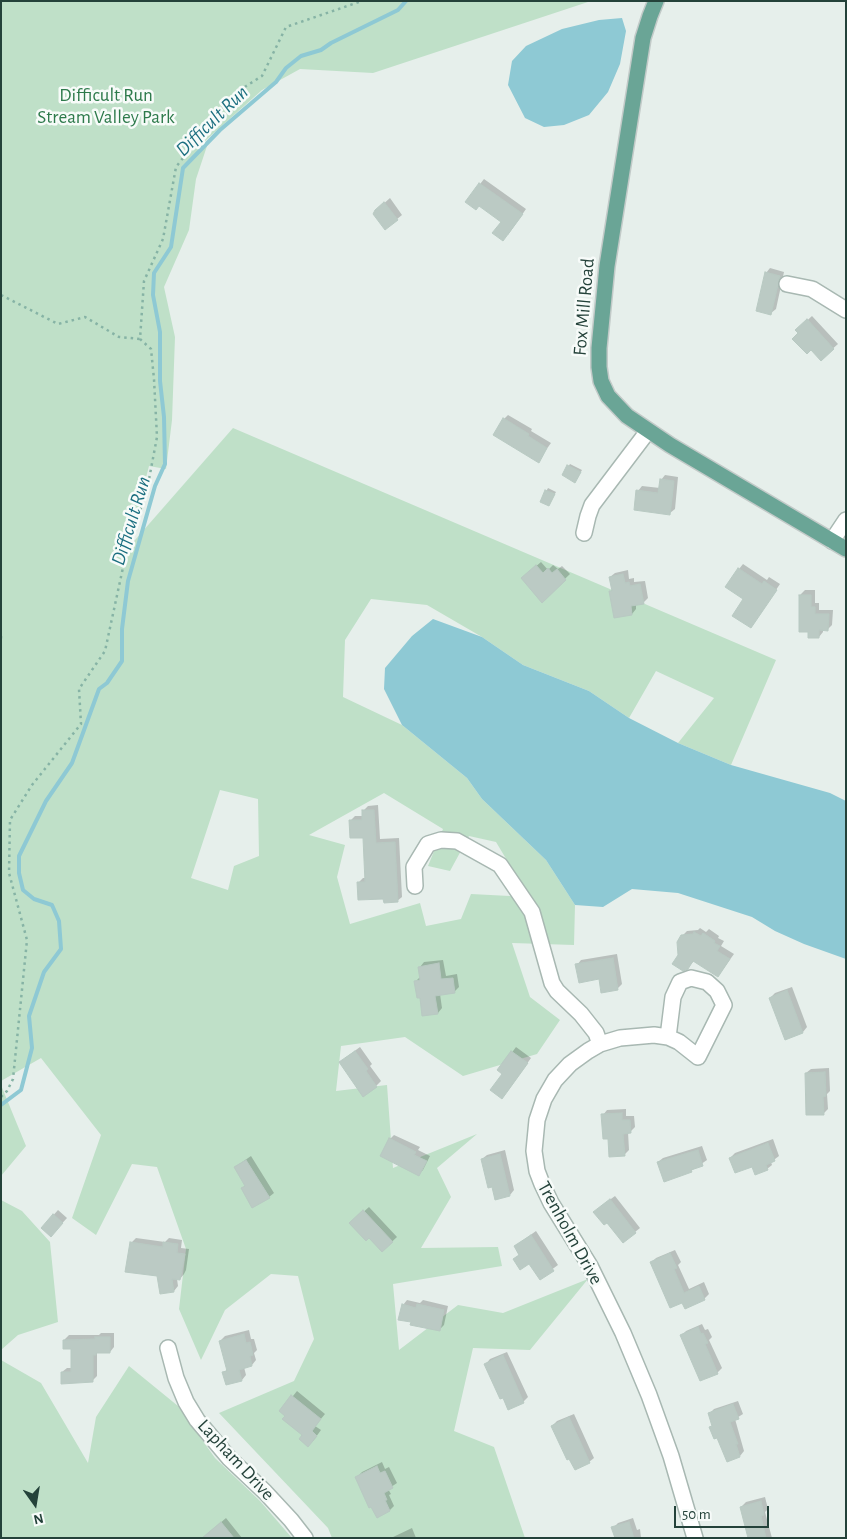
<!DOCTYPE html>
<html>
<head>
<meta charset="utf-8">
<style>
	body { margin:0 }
	#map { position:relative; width:847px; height:1539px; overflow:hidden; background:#e6efeb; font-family:"Alegreya Sans",sans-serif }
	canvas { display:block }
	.frame { position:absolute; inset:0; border:2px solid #24423a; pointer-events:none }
	.north { position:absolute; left:10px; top:1479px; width:50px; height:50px; -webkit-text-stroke:4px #f7fbf9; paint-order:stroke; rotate:167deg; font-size:14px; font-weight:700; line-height:20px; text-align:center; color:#24423a }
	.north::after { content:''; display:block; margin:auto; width:18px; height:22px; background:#24423a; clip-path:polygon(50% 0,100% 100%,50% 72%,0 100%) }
	.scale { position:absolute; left:674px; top:1506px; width:95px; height:22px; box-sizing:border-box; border:2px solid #24423a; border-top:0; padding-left:6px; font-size:15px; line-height:18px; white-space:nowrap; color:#24423a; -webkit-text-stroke:4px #f7fbf9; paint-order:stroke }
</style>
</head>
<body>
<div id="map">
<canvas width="847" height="1539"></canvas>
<div class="frame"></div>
<div class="north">N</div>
<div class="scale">50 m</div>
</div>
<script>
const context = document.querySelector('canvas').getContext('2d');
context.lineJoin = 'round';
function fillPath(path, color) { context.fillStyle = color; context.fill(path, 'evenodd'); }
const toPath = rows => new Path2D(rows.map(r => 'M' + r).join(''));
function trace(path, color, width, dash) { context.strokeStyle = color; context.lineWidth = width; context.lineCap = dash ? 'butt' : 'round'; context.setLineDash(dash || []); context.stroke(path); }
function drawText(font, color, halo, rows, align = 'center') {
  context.font = font + ' "Alegreya Sans",sans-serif'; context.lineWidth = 5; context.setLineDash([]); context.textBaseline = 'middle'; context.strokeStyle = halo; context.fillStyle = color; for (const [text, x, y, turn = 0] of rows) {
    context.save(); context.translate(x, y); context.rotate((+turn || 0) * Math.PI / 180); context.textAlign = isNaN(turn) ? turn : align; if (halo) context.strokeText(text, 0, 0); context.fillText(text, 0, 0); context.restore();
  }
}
fillPath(toPath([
	[1,1,591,1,373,73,300,69,262,90,205,141,207,146,196,179,189,230,164,287,175,337,172,420,166,469,149,466,128,548,233,428,776,660,731,765,678,743,714,698,656,671,629,718,589,691,523,665,482,637,427,605,371,599,345,640,343,697,402,725,467,778,482,799,546,860,575,905,574,945,512,943,530,997,560,1020,537,1054,463,1076,405,1037,341,1046,336,1091,387,1085,393,1168,477,1134,437,1168,451,1197,421,1248,498,1247,502,1266,393,1284,399,1350,458,1305,503,1313,588,1279,530,1350,473,1348,454,1431,494,1447,525,1538,332,1538,328,1528,219,1413,294,1381,314,1339,298,1276,271,1274,225,1310,201,1360,179,1309,186,1249,157,1167,132,1164,96,1235,72,1218,101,1135,41,1058,1,1081],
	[220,790,258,799,259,856,234,866,228,890,191,878],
	[384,793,443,829,428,866,450,871,469,836,496,842,529,897,471,894,461,919,426,926,420,903,350,924,337,877,345,845,309,835],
	[1,1085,26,1146,1,1176],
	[1,1200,22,1211,50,1242,58,1322,18,1335,1,1350],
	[1,1360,41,1383,88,1463,96,1417,129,1366,178,1406,215,1458,260,1501,292,1538,1,1538]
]), '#bfe0c8');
fillPath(toPath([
	[622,18,626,31,620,64,608,92,589,115,564,125,544,127,525,118,508,85,512,61,526,46,562,29,599,20],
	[433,619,482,637,523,665,589,691,629,718,678,743,731,765,830,793,846,801,846,959,804,944,775,931,752,917,678,893,632,889,603,907,575,905,546,860,482,799,467,778,402,725,384,689,385,668,412,636]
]), '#8ec9d4');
fillPath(toPath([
	[484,179,526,209,508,235,503,221,480,205,466,202],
	[390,198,402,215,386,228,380,207],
	[770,268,784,272,776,309,771,313,766,273],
	[812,316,838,344,821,359,797,330],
	[508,415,532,429,531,431,551,443,538,461,504,419],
	[570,464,582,470,577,479,563,475],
	[665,475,678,477,675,509,670,513,638,491,642,486,660,488,661,480],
	[548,488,556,492,549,505,541,501],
	[541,562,548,570,553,565,558,569,562,566,570,574,542,601,527,574],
	[743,564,767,580,769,577,780,584,751,627,739,569],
	[628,570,629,579,634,578,634,582,645,581,648,598,643,603,636,604,636,609,632,614,611,591,613,590,610,577,615,573],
	[805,590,815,590,815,603,819,603,819,610,833,610,832,625,828,629,823,629,823,632,819,637,800,595],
	[378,805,380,839,399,838,402,897,397,901,385,897,358,883,363,878,366,878,364,837,350,821,355,816,363,816,363,811,368,806],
	[700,928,706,932,709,929,719,936,718,938,724,941,721,946,734,954,718,976,694,961,687,968,679,955,682,936,687,931,698,930],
	[617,954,622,984,617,989,577,965,581,960],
	[443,960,446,976,457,974,459,987,454,992,440,994,442,1008,438,1013,421,996,416,981,421,976,420,967,424,962],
	[792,987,807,1027,803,1032,786,1038,770,998,775,993],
	[360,1047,372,1064,370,1066,381,1081,376,1086,345,1058],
	[516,1047,531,1058,507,1092,504,1073,499,1070],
	[829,1068,830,1091,827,1094,828,1109,823,1114,806,1073,811,1069],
	[626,1109,626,1116,634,1116,635,1127,630,1132,628,1132,629,1150,624,1155,609,1137,603,1115,607,1110],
	[394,1135,420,1147,418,1150,430,1156,423,1170,419,1174,390,1139],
	[773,1139,779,1156,771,1162,772,1165,767,1169,730,1158,735,1153],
	[702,1146,707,1160,691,1171,658,1162,663,1158],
	[505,1150,514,1190,510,1195,493,1186,482,1159,487,1155],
	[251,1156,274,1193,269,1197,242,1189,246,1185,235,1167],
	[615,1196,640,1228,635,1232,608,1221,600,1207],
	[369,1207,397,1237,382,1251,369,1236,351,1223],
	[58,1210,67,1218,55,1231,42,1228],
	[536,1231,558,1265,540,1278,530,1263,514,1259,519,1255,515,1246],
	[136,1238,165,1242,169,1238,182,1240,181,1248,189,1249,186,1270,184,1274,180,1279,177,1279,178,1286,174,1291,131,1243],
	[675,1250,681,1262,678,1265,689,1289,704,1282,709,1294,704,1299,683,1301,652,1262,656,1258],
	[407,1300,420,1303,423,1300,448,1306,444,1325,439,1330,412,1322,403,1305],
	[702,1324,705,1330,708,1329,712,1337,709,1340,722,1368,717,1373,682,1335,686,1331],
	[249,1330,251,1339,254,1339,257,1350,254,1353,256,1360,252,1365,244,1367,246,1375,242,1380,224,1373,227,1369,220,1341,225,1336],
	[101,1333,114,1333,114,1347,110,1352,97,1353,97,1376,92,1381,62,1372,67,1368,72,1368,72,1348,64,1340,69,1335,99,1335],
	[507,1352,528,1397,523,1402,509,1408,486,1364,490,1359],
	[297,1391,325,1414,315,1426,321,1430,313,1441,303,1435,281,1411],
	[738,1401,743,1414,735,1419,744,1451,740,1456,713,1425,709,1414,714,1409],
	[574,1414,594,1458,589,1462,552,1426,557,1421],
	[382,1462,385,1469,389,1467,397,1483,388,1489,391,1494,389,1495,394,1506,390,1510,377,1516,357,1477,362,1472],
	[765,1497,768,1509,765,1512,772,1538,749,1538,741,1507,746,1502],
	[226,1518,242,1538,210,1538,212,1530],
	[633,1518,637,1530,640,1529,641,1538,616,1538,613,1528,618,1523],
	[412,1528,416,1538,391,1538]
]), '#0003');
trace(toPath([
	[1,1105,21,1090,32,1048,29,1016,44,972,61,949,59,921,52,905,34,899,23,890,19,873,19,856,46,801,72,763,99,689,107,683,122,661,122,629,128,581,155,486,165,464,164,417,160,381,160,332,153,295,154,273,171,247,183,168,220,130,276,82,286,68,301,56,321,50,331,43,398,10,406,1]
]), '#8ec9d4', 4);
const building = toPath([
	[479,183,523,214,503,241,492,233,501,222,479,206,476,210,465,202,479,183],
	[384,202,398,220,385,230,373,214,375,210,384,202],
	[765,272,780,276,771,315,756,311,765,272],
	[807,319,834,349,821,361,811,350,807,354,792,339,798,333,795,330,807,319],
	[503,418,529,434,528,436,547,448,539,463,493,435,503,418],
	[567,465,581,472,575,483,562,475,567,465],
	[660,479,674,481,670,515,634,510,636,490,658,493,660,479],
	[545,490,555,494,549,506,540,502,545,490],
	[536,565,543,573,548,568,552,573,557,569,566,580,542,603,521,578,536,565],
	[738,568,762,584,764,581,777,590,751,628,732,616,743,599,725,587,738,568],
	[623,574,625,583,629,582,630,586,640,584,644,604,631,606,632,615,614,618,609,591,612,591,609,577,623,574],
	[799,595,811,595,811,607,815,607,815,614,829,614,828,631,819,630,819,638,808,638,808,632,799,632,799,595],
	[362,810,374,810,376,843,395,842,398,902,384,903,383,899,358,900,357,882,365,882,363,838,350,838,349,820,362,820,362,810],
	[694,932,701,936,703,933,715,941,714,943,720,946,717,951,730,959,718,977,693,961,688,969,683,971,672,964,678,955,677,942,681,935,693,934,694,932],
	[613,958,618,990,601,993,599,979,579,983,575,964,613,958],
	[439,963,441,979,453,978,455,993,435,996,438,1014,422,1016,420,998,417,998,414,981,420,980,418,967,439,963],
	[787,990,803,1033,785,1040,769,998,787,990],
	[355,1051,368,1069,366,1071,377,1087,363,1097,339,1062,355,1051],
	[511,1051,528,1063,502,1099,490,1090,502,1074,497,1070,511,1051],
	[825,1072,826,1096,823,1097,824,1115,806,1115,805,1073,825,1072],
	[622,1113,622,1120,630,1120,631,1133,623,1134,625,1156,609,1157,608,1139,603,1139,601,1114,622,1113],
	[389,1138,416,1152,414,1155,427,1161,419,1176,380,1156,389,1138],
	[768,1143,775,1161,766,1165,768,1170,755,1175,752,1167,735,1173,729,1158,768,1143],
	[698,1150,703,1166,691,1170,692,1172,664,1182,657,1162,698,1150],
	[500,1154,510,1196,495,1200,492,1187,488,1188,481,1159,500,1154],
	[246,1160,270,1198,252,1208,241,1188,245,1186,234,1167,246,1160],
	[610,1199,636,1233,623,1243,607,1223,604,1225,593,1212,610,1199],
	[363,1210,393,1242,382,1252,369,1238,366,1241,349,1223,363,1210],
	[53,1214,63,1223,51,1237,41,1228,53,1214],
	[531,1235,554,1271,540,1280,529,1264,520,1270,513,1259,519,1255,514,1246,531,1235],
	[130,1242,163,1247,163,1242,178,1244,177,1253,185,1254,180,1280,172,1279,174,1292,160,1294,157,1276,125,1272,130,1242],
	[670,1253,677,1268,674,1269,684,1293,699,1286,705,1300,685,1309,682,1303,670,1308,650,1262,670,1253],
	[402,1304,416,1308,417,1304,444,1310,440,1331,410,1325,411,1322,398,1320,402,1304],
	[698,1327,701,1334,703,1333,708,1343,705,1344,718,1374,700,1381,680,1335,698,1327],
	[244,1334,246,1343,250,1342,253,1355,250,1356,252,1366,239,1370,242,1381,226,1385,222,1372,227,1371,219,1341,244,1334],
	[95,1337,110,1337,110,1353,96,1353,96,1355,93,1355,93,1382,61,1384,61,1372,71,1372,71,1349,63,1349,63,1340,95,1339,95,1337],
	[503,1355,524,1403,508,1410,503,1398,500,1399,484,1364,503,1355],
	[291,1395,321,1419,312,1431,317,1436,308,1447,299,1439,302,1435,282,1419,285,1416,279,1411,291,1395],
	[733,1404,739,1419,730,1422,738,1444,736,1444,740,1457,727,1462,717,1438,714,1439,709,1427,712,1426,708,1413,733,1404],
	[569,1417,590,1463,575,1470,569,1459,567,1460,551,1426,569,1417],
	[377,1466,380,1473,385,1471,393,1488,384,1493,387,1500,385,1500,390,1511,377,1518,371,1507,369,1508,355,1477,377,1466],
	[761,1501,764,1515,761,1516,766,1538,748,1538,740,1507,761,1501],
	[221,1522,234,1538,202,1538,221,1522],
	[629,1522,634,1538,615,1538,611,1527,629,1522]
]);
fillPath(building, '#bbcac4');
trace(building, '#b8c9c2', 1);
const minor = toPath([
	[787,284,812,289,846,310],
	[584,533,588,516,592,505,648,431],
	[832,541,846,520],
	[415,886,414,867,428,844,441,840,457,841,500,865,532,912,552,983,557,991,581,1014,596,1033,600,1044],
	[668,1037,673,997,680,982,691,978,707,982,717,991,724,1005,698,1057,679,1042,668,1037,654,1035,620,1038,600,1044,588,1051,570,1064,555,1080,544,1099,537,1120,534,1151,537,1171,542,1184,551,1203,590,1266,623,1333,649,1395,671,1456,695,1538],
	[168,1348,176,1378,186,1402,197,1420,229,1458,265,1492,291,1520,305,1538]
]);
const major = toPath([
	[656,1,650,16,643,38,607,266,599,348,599,367,601,381,608,396,627,416,670,445,846,549]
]);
trace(minor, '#a8b8b2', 18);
trace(major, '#c2cac8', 18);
trace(toPath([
	[1,295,58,324,85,317,119,337,140,339],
	[1,636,1,640],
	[1,1097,7,1091,13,1079,27,940,9,873,10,820,32,785,81,724,79,689,105,651,127,549,147,490,157,437,154,379,151,349,140,339,144,281,163,239,176,167,232,95,262,76,286,27,362,1]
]), '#86b3a5', 2.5, [2.5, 4]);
trace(minor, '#fff', 15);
trace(major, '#6aa596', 15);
drawText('19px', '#2d7a4b', '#f7fbf9', [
	["Difficult Run",106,95],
	["Stream Valley Park",106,117]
]);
drawText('19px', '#24423a', '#f7fbf9', [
	["Fox Mill Road",584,307,-85],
	["Trenholm Drive",570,1233,61],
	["Lapham Drive",236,1460,47]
]);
drawText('italic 20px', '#1c6f80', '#f7fbf9', [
	["Difficult Run",212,121,-44],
	["Difficult Run",131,521,-73]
]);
</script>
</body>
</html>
